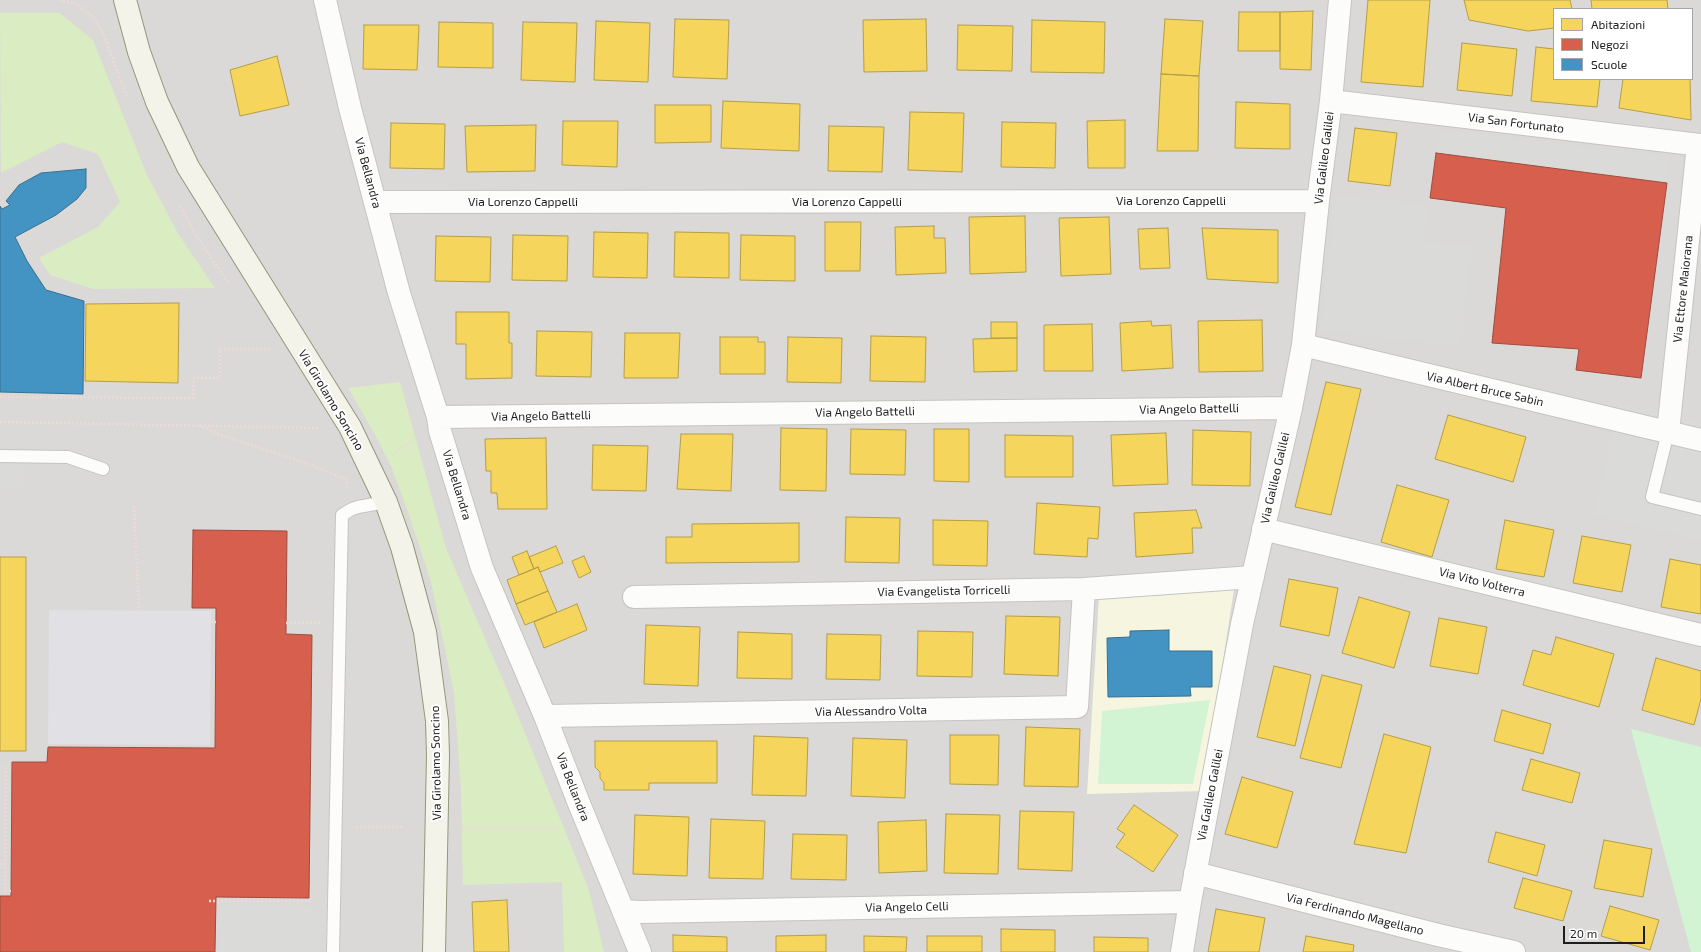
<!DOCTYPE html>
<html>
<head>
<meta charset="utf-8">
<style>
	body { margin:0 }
	#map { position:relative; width:1701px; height:952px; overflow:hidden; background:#eceae6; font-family:"Exo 2",sans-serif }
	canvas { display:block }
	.legend { position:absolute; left:1553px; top:8px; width:140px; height:72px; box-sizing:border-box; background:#fff; border:1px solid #a5a5a5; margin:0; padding:5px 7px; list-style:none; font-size:12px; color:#1e1e1e }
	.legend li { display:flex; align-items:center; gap:8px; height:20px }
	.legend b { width:20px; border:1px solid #a5a5a5 }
	.scale { position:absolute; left:1563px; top:926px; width:82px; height:18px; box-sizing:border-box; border:2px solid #1e1e1e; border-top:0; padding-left:5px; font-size:12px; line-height:14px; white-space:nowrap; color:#1e1e1e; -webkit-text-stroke:3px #fff; paint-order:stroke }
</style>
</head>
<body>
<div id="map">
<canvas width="1701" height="952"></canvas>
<ul class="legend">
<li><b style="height:11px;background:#f6d55c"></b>Abitazioni</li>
<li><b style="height:11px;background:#d6604d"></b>Negozi</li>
<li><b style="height:11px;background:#4393c3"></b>Scuole</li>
</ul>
<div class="scale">20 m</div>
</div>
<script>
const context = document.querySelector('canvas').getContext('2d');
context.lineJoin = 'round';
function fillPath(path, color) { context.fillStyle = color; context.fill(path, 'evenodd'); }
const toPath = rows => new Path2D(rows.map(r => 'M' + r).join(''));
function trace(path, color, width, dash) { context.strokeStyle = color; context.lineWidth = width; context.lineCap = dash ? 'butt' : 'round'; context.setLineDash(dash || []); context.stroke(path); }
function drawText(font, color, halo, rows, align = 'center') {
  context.font = font + ' "Exo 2",sans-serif'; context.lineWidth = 4; context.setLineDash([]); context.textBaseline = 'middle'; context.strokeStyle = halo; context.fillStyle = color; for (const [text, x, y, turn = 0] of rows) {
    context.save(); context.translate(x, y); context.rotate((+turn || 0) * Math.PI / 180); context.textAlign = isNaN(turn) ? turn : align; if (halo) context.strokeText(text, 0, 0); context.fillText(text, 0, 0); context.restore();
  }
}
fillPath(toPath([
	[0,0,1701,0,1701,952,0,952],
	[1554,9,1692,9,1692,79,1554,79]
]), '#dbd9d7');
fillPath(toPath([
	[1234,589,1203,791,1087,794,1099,597]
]), '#f6f6e0');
fillPath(toPath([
	[1441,130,1670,156,1667,183,1436,153],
	[1336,195,1428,205,1424,241,1472,246,1461,346,1320,331],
	[1619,404,1701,423,1701,540,1593,515],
	[0,463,25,464,24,487,0,487],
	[219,904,319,906,319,952,218,952]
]), '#dadad8');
fillPath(toPath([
	[0,13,60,13,93,40,147,175,179,235,215,288,93,289,50,275,39,258,98,227,120,202,98,154,62,142,1,173],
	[400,382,446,548,509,694,588,887,604,952,564,952,562,882,463,885,461,788,454,693,431,582,407,509,391,466,373,431,348,388]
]), '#d9ecc2');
fillPath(toPath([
	[1210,700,1193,784,1098,784,1102,711],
	[1631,729,1701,747,1701,952,1691,952]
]), '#d2f4d2');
fillPath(toPath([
	[49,610,211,611,210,745,48,744]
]), '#e0e0e5');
const homes = toPath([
	[1368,0,1430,0,1423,87,1361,82,1368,0],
	[1464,0,1570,0,1572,9,1554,9,1554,28,1528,31,1469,20,1464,0],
	[1591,0,1667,0,1668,9,1592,9,1591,0],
	[1313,11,1311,70,1280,69,1280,12,1313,11],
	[1239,12,1280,12,1280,51,1238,51,1239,12],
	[675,19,729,20,727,79,673,77,675,19],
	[926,19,927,71,864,72,863,20,926,19],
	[1165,19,1203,21,1199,76,1161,74,1165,19],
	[1032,20,1105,22,1104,73,1031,72,1032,20],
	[596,21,650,23,648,82,594,80,596,21],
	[439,22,493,23,493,68,438,67,439,22],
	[523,22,577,23,575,82,521,80,523,22],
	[364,25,419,25,417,70,363,69,364,25],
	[958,25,1013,26,1012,71,957,70,958,25],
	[1462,43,1517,49,1512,96,1457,90,1462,43],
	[1536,47,1554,49,1554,79,1600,79,1597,107,1531,101,1536,47],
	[277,56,289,105,240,116,230,70,277,56],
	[1161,74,1199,76,1198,151,1157,151,1161,74],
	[1623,79,1690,79,1691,120,1619,108,1623,79],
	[723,101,800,104,799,151,721,148,723,101],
	[1236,102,1290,104,1290,149,1235,148,1236,102],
	[655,105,711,105,711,142,655,143,655,105],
	[910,112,964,113,962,172,908,170,910,112],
	[1125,120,1125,168,1088,168,1087,121,1125,120],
	[563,121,618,121,617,167,562,165,563,121],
	[1002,122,1056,123,1055,168,1001,167,1002,122],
	[391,123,445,124,444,169,390,168,391,123],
	[536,125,535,171,467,172,465,126,536,125],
	[829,126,884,127,882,172,828,171,829,126],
	[1355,128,1397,133,1390,186,1348,181,1355,128],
	[1025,216,1026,272,970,274,969,217,1025,216],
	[1109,217,1111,274,1061,276,1059,218,1109,217],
	[825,222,861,222,860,271,825,271,825,222],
	[934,226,934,238,945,238,946,273,896,275,895,227,934,226],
	[1168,228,1170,268,1140,269,1138,229,1168,228],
	[1202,228,1278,230,1278,283,1207,279,1202,228],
	[594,232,648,233,647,278,593,277,594,232],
	[675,232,729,233,729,278,674,277,675,232],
	[513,235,568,236,567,281,512,280,513,235],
	[741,235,795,236,795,281,740,280,741,235],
	[436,236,491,237,490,282,435,281,436,236],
	[179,303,178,383,85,381,86,304,179,303],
	[456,312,509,312,509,343,512,343,512,378,466,379,466,344,456,344,456,312],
	[1262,320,1263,371,1199,372,1198,321,1262,320],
	[1151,321,1152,326,1171,325,1173,368,1122,371,1120,323,1151,321],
	[991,322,1017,322,1017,338,991,338,991,322],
	[1092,324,1093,371,1044,371,1044,325,1092,324],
	[537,331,592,332,591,377,536,376,537,331],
	[625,333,680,333,678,378,624,378,625,333],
	[871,336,926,337,925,382,870,381,871,336],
	[720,337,758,337,758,342,765,342,765,374,720,374,720,337],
	[788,337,842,338,841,383,787,382,788,337],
	[1017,338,1017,371,974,372,973,339,1017,338],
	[1326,382,1361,389,1331,515,1295,507,1326,382],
	[1448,415,1526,437,1513,482,1435,459,1448,415],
	[781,428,827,429,826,491,780,490,781,428],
	[851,429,906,430,905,475,850,474,851,429],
	[934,429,969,429,969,482,934,481,934,429],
	[1193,430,1251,432,1250,486,1192,485,1193,430],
	[1166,433,1168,484,1113,486,1111,435,1166,433],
	[681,434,733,434,731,491,677,489,681,434],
	[1005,435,1073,436,1073,477,1005,477,1005,435],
	[546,438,547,509,498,509,497,493,491,493,491,471,486,471,485,439,546,438],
	[593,445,648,446,646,491,592,490,593,445],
	[1397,485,1449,500,1432,557,1381,542,1397,485],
	[1037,503,1100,507,1098,539,1088,538,1087,557,1034,554,1037,503],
	[1196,510,1202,528,1192,528,1193,553,1136,557,1134,513,1196,510],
	[846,517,900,518,899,563,845,562,846,517],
	[933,520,988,521,987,566,933,565,933,520],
	[1505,520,1554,530,1544,577,1496,569,1505,520],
	[799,523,799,562,666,563,666,537,692,537,692,524,799,523],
	[1582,536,1631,545,1622,592,1573,583,1582,536],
	[556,546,563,563,540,572,538,567,534,569,529,557,556,546],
	[527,551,534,569,519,575,512,557,527,551],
	[584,556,591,572,579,578,572,561,584,556],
	[0,557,26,557,26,751,0,751,0,557],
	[1670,559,1701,565,1701,614,1661,607,1670,559],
	[538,567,548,591,516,604,507,580,538,567],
	[1289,579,1338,588,1329,636,1280,626,1289,579],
	[548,591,557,612,525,625,516,604,548,591],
	[1359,597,1410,612,1394,668,1342,653,1359,597],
	[577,604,587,630,544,648,534,622,577,604],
	[1006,616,1060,617,1058,676,1004,674,1006,616],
	[1439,618,1487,627,1478,674,1430,666,1439,618],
	[646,625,700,627,698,686,644,684,646,625],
	[918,631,973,632,972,677,917,676,918,631],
	[738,632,792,634,792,679,737,678,738,632],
	[827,634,881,635,880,680,826,679,827,634],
	[1556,637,1614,654,1599,707,1523,685,1533,650,1551,655,1556,637],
	[1656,658,1701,671,1701,699,1694,725,1642,710,1656,658],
	[1274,666,1311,675,1295,746,1257,737,1274,666],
	[1322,675,1362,685,1341,768,1300,758,1322,675],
	[1502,710,1551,724,1543,754,1494,741,1502,710],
	[1026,727,1080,729,1078,787,1024,786,1026,727],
	[1384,734,1431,747,1406,853,1354,844,1384,734],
	[950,735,999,735,998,785,950,784,950,735],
	[754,736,808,738,806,796,752,795,754,736],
	[853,738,907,740,905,798,851,796,853,738],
	[595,741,717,741,717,783,649,783,649,790,604,790,604,783,600,778,600,772,595,767,595,741],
	[1531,759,1580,773,1572,803,1522,790,1531,759],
	[1242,777,1293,792,1277,848,1225,834,1242,777],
	[1134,805,1178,835,1153,872,1116,847,1125,834,1117,829,1134,805],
	[1020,811,1074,812,1072,871,1018,869,1020,811],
	[946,814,1000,815,998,874,944,873,946,814],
	[635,815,689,817,687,876,633,874,635,815],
	[711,819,765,821,763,879,709,878,711,819],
	[926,820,927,871,879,873,878,822,926,820],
	[1496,832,1545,845,1537,876,1488,862,1496,832],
	[793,834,847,835,846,880,791,879,793,834],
	[1604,840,1652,849,1643,897,1594,888,1604,840],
	[1523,878,1572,891,1563,921,1514,908,1523,878],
	[507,900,509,952,474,952,472,902,507,900],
	[1610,906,1659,920,1650,950,1601,936,1610,906],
	[1216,909,1265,918,1259,952,1208,952,1216,909],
	[1001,929,1055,930,1055,952,1001,952,1001,929],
	[673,935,727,937,727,952,673,952,673,935],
	[826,935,826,952,776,952,776,936,826,935],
	[864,936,907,937,906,952,864,952,864,936],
	[927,936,982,936,982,952,927,952,927,936],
	[1306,936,1354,945,1353,952,1303,952,1306,936],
	[1094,937,1148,938,1148,952,1094,952,1094,937]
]);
fillPath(homes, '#f6d55c');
trace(homes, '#b59e49', 1);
const shops = toPath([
	[1436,153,1667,183,1641,378,1576,370,1579,349,1492,343,1506,208,1430,198,1436,153],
	[193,530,287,531,286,634,312,635,309,898,216,897,215,952,0,952,0,896,11,896,12,762,47,762,48,747,215,748,216,608,192,608,193,530]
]);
fillPath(shops, '#d6604d');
trace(shops, '#9f4c3f', 1);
const schools = toPath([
	[86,169,86,188,77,199,56,215,15,237,27,261,46,290,84,301,83,394,0,392,0,206,2,209,10,205,6,201,19,185,41,173,86,169],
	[1169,630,1169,651,1212,651,1212,687,1190,687,1191,696,1108,697,1107,638,1130,637,1130,631,1169,630]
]);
fillPath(schools, '#4393c3');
trace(schools, '#387092', 1);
const service = toPath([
	[1668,432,1652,497,1701,509],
	[0,456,68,457,103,469],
	[333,952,342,515,352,509,358,507,386,502]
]);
const minor = toPath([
	[325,0,350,108,399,293,438,417,440,431,482,568,545,716,578,801,640,952],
	[1331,101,1701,145],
	[376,202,1318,201],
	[1303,345,1701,440],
	[438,417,1291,408],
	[1668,432,1698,145],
	[1263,529,1701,635],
	[634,597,1084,589,1253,577],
	[545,716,1077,707,1084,589],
	[1195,873,1438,935,1514,952],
	[624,911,640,912,1190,902],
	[1182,952,1190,902,1242,624,1291,408,1303,345,1318,201,1331,101,1340,0]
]);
const secondary = toPath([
	[125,0,139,52,157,102,188,167,350,427,386,502,402,547,425,632,437,721,438,755,434,952]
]);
trace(service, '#c5c4c2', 14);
trace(minor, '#c5c4c2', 24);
trace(secondary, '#95967d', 24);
trace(toPath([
	[59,0,77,4,94,18,104,35,127,98],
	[180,206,194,232,228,283],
	[0,397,193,398,194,378,220,378,220,349,271,349],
	[0,422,320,428],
	[199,425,223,436,309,464,347,480,346,489],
	[392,455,416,438],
	[134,506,139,611],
	[211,622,216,622],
	[286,623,320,623],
	[6,767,5,891,11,891],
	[356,827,404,827],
	[462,828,561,828],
	[0,864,6,864],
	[209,901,314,901]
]), '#ebdad8', 2.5, [2, 2]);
trace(service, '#fcfcfb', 12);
trace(minor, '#fcfcfb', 22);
trace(secondary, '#f3f3e9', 22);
drawText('12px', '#1e1e1e', '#fff', [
	["Via San Fortunato",1516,123,7],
	["Via Galileo Galilei",1324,158,-83],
	["Via Bellandra",368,173,75],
	["Via Lorenzo Cappelli",1171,201],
	["Via Lorenzo Cappelli",523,202],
	["Via Lorenzo Cappelli",847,202],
	["Via Ettore Maiorana",1683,289,-84],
	["Via Albert Bruce Sabin",1485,389,13],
	["Via Girolamo Soncino",331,400,59],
	["Via Angelo Battelli",1189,409,-1],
	["Via Angelo Battelli",865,412,-1],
	["Via Angelo Battelli",541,416,-1],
	["Via Galileo Galilei",1275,478,-77],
	["Via Bellandra",457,485,73],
	["Via Vito Volterra",1482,582,14],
	["Via Evangelista Torricelli",944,591,-1],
	["Via Alessandro Volta",871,711,-1],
	["Via Girolamo Soncino",436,763,-91],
	["Via Bellandra",573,787,69],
	["Via Galileo Galilei",1210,795,-79],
	["Via Angelo Celli",907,907,-1],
	["Via Ferdinando Magellano",1355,914,14]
]);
</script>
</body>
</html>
